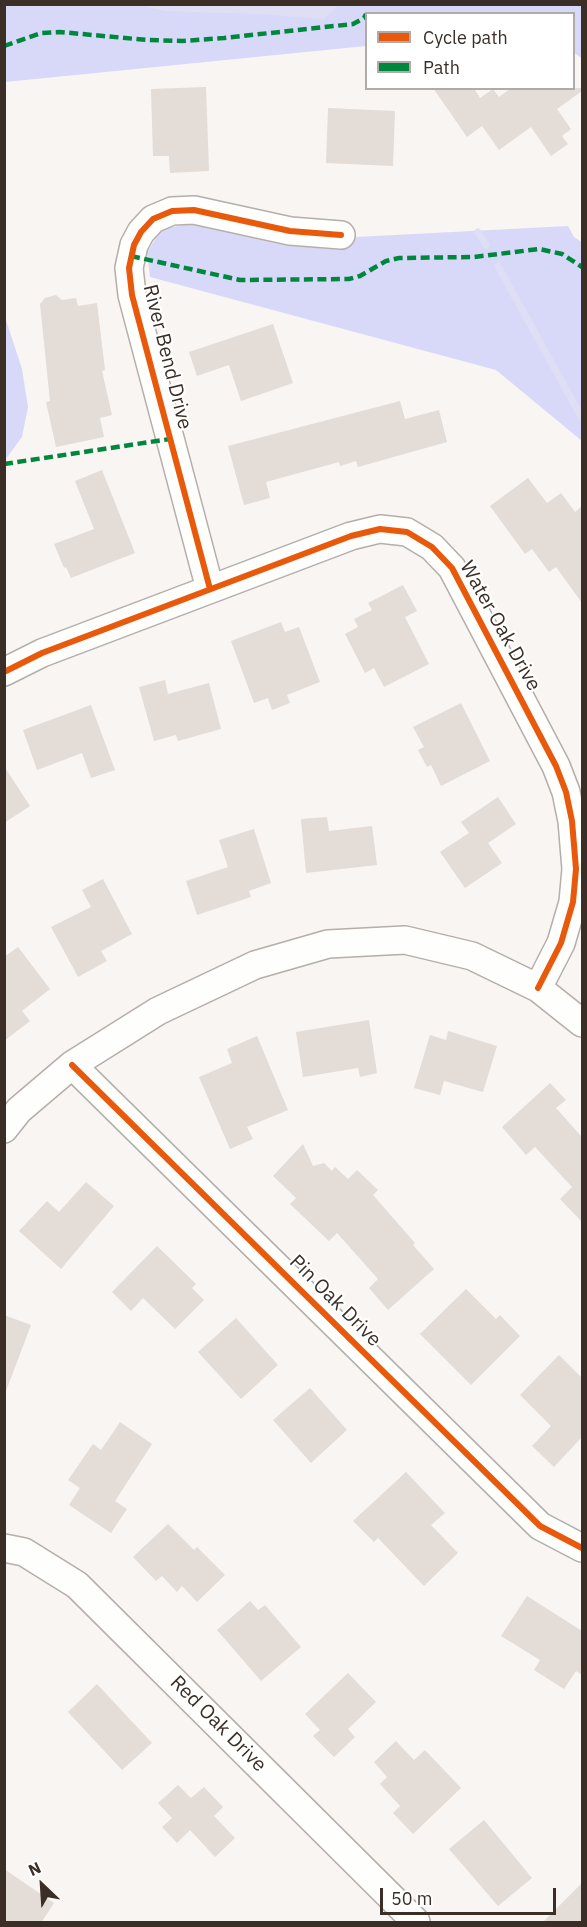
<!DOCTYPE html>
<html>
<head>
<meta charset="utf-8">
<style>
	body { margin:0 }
	#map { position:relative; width:587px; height:1927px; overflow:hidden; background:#f8f5f3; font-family:"IBM Plex Sans",sans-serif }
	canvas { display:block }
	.frame { position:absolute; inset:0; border:6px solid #3a2e26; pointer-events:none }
	.legend { position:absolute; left:365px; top:12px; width:210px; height:78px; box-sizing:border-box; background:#fff; border:2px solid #b0aba8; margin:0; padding:8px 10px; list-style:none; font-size:18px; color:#3a2e26 }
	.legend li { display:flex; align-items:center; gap:12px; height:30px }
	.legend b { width:30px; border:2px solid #b0aba8 }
	.north { position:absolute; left:12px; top:1855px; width:60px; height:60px; -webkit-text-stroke:4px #fff; paint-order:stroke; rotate:335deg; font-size:16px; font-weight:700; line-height:24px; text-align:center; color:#3a2e26 }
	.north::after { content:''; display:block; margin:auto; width:21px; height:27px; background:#3a2e26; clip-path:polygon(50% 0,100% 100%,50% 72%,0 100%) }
	.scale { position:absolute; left:380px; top:1888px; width:176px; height:27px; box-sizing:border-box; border:3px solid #3a2e26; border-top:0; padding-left:8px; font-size:18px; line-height:21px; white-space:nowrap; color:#3a2e26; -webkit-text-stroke:4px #fff; paint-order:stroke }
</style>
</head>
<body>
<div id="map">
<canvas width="587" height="1927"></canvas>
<div class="frame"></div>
<ul class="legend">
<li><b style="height:8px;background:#e8590c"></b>Cycle path</li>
<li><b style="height:8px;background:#00873e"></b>Path</li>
</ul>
<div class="north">N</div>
<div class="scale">50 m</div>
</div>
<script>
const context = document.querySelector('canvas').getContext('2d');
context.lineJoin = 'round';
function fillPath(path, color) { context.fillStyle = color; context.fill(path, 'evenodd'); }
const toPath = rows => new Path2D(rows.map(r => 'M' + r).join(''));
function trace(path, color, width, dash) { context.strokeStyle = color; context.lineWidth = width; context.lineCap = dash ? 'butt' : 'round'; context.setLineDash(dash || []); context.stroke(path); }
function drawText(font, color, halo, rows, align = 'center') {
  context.font = font + ' "IBM Plex Sans",sans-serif'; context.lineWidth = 4.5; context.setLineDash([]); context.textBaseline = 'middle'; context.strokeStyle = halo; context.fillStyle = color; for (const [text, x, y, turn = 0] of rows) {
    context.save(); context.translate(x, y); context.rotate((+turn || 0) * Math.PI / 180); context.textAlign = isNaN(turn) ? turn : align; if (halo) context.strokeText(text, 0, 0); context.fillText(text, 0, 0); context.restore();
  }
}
fillPath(toPath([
	[5,5,582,5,582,58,574,53,574,14,366,14,366,46,5,82],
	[190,224,283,245,342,250,351,245,356,237,568,226,574,237,582,242,582,441,496,370,150,277,147,252,162,229],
	[4,314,22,369,28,407,22,437,5,460]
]), '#d8d9f8');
fillPath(toPath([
	[335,4,336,8,324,19,259,14,165,11,141,5]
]), '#dedff4');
trace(toPath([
	[478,232,486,245],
	[498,266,582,418]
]), '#dedff4', 7);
fillPath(toPath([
	[206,87,209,171,170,173,169,156,153,156,151,89],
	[433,88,474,88,480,98,493,89,499,97,511,88,582,88,582,91,557,109,571,129,562,136,568,144,551,156,531,127,499,150,482,126,467,137],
	[328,108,395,111,393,166,326,163],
	[56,295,62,300,76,298,78,306,97,303,105,370,102,371,112,415,100,418,104,437,56,447,46,402,50,401,40,304,45,298],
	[273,324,293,383,241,401,229,365,197,376,189,352],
	[400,401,405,419,439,410,447,442,358,467,356,461,340,466,339,462,266,482,270,498,244,505,228,446],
	[102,470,135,553,71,578,66,567,64,568,54,544,94,529,75,481],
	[528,478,547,503,561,493,575,512,582,506,582,603,556,567,549,572,532,549,525,554,490,506],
	[403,585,417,611,405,617,429,664,384,687,374,668,365,673,345,634,358,627,354,619,372,610,368,603],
	[281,622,285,632,299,627,320,682,287,695,290,703,272,710,268,698,254,703,231,641],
	[165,680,168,694,209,683,221,729,178,741,176,735,154,741,139,687],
	[461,703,490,761,441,786,431,765,427,767,418,750,424,747,413,727],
	[91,705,115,770,91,778,82,753,37,770,23,730],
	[4,766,30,806,4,823],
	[498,797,516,824,488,843,502,863,465,888,440,852,469,833,461,822],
	[327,817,329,831,372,826,377,865,306,873,301,819],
	[254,829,271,883,249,891,251,897,197,915,186,881,228,867,219,840],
	[103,879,132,934,101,951,107,961,78,977,51,927,91,907,82,890],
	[18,947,50,989,22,1011,30,1021,4,1041,4,957],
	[369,1020,377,1073,360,1077,358,1068,303,1077,296,1032],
	[448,1031,497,1046,483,1092,444,1081,440,1095,414,1088,430,1035,446,1040],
	[257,1036,288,1110,247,1127,253,1139,230,1149,199,1077,232,1063,227,1049],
	[550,1083,566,1100,556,1108,582,1137,582,1222,560,1199,572,1187,535,1147,526,1155,502,1127],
	[303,1144,313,1166,324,1163,332,1171,335,1167,348,1179,357,1170,378,1190,373,1195,415,1243,413,1245,434,1269,388,1310,369,1288,378,1279,337,1233,329,1241,290,1204,296,1198,273,1176],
	[86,1182,114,1206,61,1269,19,1231,47,1201,59,1212],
	[157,1246,196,1284,192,1288,204,1300,175,1329,143,1298,131,1311,112,1292],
	[466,1289,496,1319,500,1315,520,1336,471,1385,420,1334],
	[4,1315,31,1325,6,1391,4,1390],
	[236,1318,278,1365,241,1399,198,1352],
	[559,1355,582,1378,582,1437,554,1467,532,1446,551,1426,520,1395],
	[310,1388,347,1430,311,1463,273,1420],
	[120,1422,152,1444,115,1501,127,1509,111,1533,69,1505,80,1488,68,1480,93,1444,101,1450],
	[406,1472,445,1513,431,1525,458,1553,424,1586,378,1538,374,1542,353,1521],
	[168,1524,194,1550,197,1547,225,1575,197,1602,182,1586,177,1592,162,1576,156,1581,133,1557],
	[527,1596,582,1631,582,1675,576,1671,564,1689,534,1670,540,1660,501,1636],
	[250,1601,258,1610,265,1605,301,1647,261,1681,217,1630],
	[348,1673,376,1702,348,1729,355,1737,334,1757,313,1736,320,1730,305,1714],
	[97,1684,152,1743,122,1770,68,1712],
	[396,1741,414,1760,425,1750,461,1788,413,1834,393,1813,400,1806,380,1784,387,1777,374,1762],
	[178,1785,191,1798,204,1787,223,1807,214,1816,235,1838,215,1857,190,1830,177,1843,162,1827,172,1818,158,1803],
	[484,1820,532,1878,498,1906,449,1849],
	[4,1869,54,1903,41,1923,4,1923],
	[582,1883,582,1923,542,1923]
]), '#e3dcd7');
const minor = toPath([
	[210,589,132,295,129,268,134,245,141,232,153,219,172,211,194,210,290,231,341,235],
	[4,672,42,653,351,536,380,529,407,532,432,547,452,568,556,766,566,792,572,821,576,869,573,902,561,943,538,988],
	[72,1065,540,1526,582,1548],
	[4,1129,19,1110,72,1065,158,1011,255,965,328,944,405,940,472,956,538,988,582,1023],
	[4,1548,24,1552,77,1585,416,1922]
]);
trace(minor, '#b5aea9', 30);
trace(minor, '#fefefd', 27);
trace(toPath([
	[4,46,41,33,60,32,147,40,182,41,224,38,353,24,364,18,366,14],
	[131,256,240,280,349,279,360,276,386,261,399,258,474,257,539,249,562,254,582,267],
	[4,464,170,439]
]), '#00873e', 4.5, [9, 4.5]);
trace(toPath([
	[210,589,132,295,129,268,134,245,141,232,153,219,172,211,194,210,290,231,341,235],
	[4,672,42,653,351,536,380,529,407,532,432,547,452,568,556,766,566,792,572,821,576,869,573,902,561,943,538,988],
	[72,1065,540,1526,582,1548]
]), '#e8590c', 6);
drawText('20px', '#3a2e26', '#fff', [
	["River Bend Drive",167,357,76],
	["Water Oak Drive",500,626,61],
	["Pin Oak Drive",335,1301,45],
	["Red Oak Drive",218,1724,45]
]);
</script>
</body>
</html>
